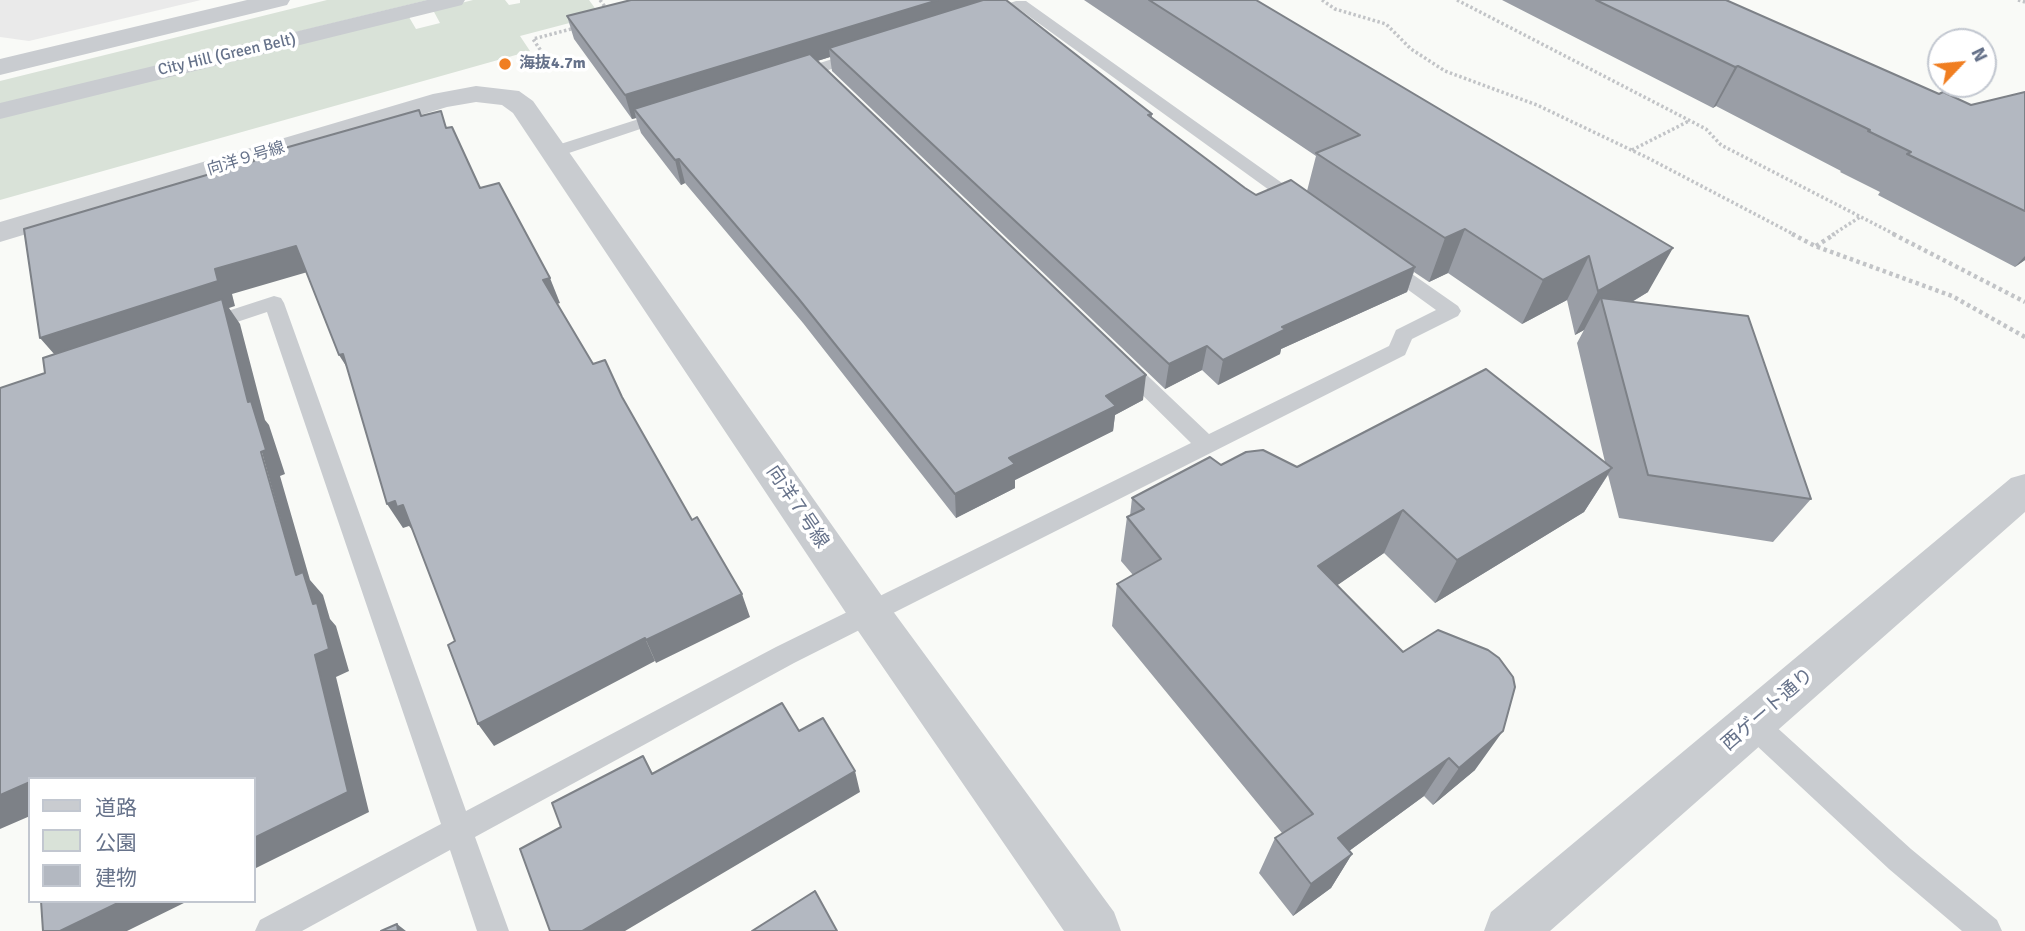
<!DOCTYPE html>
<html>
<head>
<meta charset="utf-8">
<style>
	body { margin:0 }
	#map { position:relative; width:2025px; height:931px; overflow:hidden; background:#f9faf7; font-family:Signika,"Noto Sans JP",sans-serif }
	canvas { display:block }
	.legend { position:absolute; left:28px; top:777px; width:228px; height:126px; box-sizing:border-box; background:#fff; border:2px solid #c2c7d0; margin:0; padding:9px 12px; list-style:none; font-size:21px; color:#66728a }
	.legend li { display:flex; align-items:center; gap:14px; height:35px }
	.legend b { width:35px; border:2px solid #c2c7d0 }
	.north { position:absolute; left:1927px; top:28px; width:70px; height:70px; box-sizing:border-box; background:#fff; border:2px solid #c2c7d0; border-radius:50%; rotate:64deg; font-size:19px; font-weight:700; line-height:28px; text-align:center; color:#66728a }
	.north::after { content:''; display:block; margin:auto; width:24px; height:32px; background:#f07e21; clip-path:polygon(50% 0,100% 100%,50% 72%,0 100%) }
</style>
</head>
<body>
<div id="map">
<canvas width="2025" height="931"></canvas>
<ul class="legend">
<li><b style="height:9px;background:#c9ccd0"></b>道路</li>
<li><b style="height:19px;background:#d9e2d8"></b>公園</li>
<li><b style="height:19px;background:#b3b8c1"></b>建物</li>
</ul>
<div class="north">N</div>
</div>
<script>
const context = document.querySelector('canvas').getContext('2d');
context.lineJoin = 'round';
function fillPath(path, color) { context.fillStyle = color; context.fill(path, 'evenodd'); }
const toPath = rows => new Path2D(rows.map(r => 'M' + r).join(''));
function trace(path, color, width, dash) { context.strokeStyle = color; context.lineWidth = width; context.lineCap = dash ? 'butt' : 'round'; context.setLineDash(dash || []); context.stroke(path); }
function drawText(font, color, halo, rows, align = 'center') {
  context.font = font + ' Signika,"Noto Sans JP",sans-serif'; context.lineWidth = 7; context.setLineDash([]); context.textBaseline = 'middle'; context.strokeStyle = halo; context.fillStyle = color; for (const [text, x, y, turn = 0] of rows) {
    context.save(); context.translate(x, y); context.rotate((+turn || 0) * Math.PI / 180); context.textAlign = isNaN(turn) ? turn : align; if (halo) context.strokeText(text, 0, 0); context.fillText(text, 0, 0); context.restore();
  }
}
fillPath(toPath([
	[0,0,201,0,29,41,0,37]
]), '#eaeaea');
fillPath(toPath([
	[327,0,428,0,0,104,0,81],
	[473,0,505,0,509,5,520,3,520,0,589,0,600,15,520,36,530,51,0,200,0,116,409,17,416,29,440,23,433,10]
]), '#d9e2d8');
trace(toPath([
	[600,0,608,11],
	[1322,0,1335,9,1386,24,1411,49,1445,71,1537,105,1648,158,1795,235],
	[1457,0,1706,129,1721,145,1896,235],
	[2018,0,2025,2],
	[543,54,533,39,575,28],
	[1632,150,1689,121],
	[1832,235,1860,217]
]), '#c2c4c7', 3.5, [2.5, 2.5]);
trace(toPath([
	[1792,234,1815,246,1952,296,2025,337],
	[1893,234,2025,302],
	[1816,246,1835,234]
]), '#c2c4c7', 4.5, [3.5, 3.5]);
fillPath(toPath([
	[1016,1,1026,1,1306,200,1309,204,1306,208,1294,208,1019,9,984,20,977,16,979,13,1016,1],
	[861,50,869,55,866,58,794,81,786,76,788,73,861,50],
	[667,110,675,115,673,118,560,156,554,157,545,152,548,148,667,110],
	[1385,258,1392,260,1458,306,1461,311,1458,316,1412,339,1405,355,794,663,475,837,509,931,477,931,450,850,302,931,255,931,260,920,441,824,267,312,207,332,200,330,197,325,200,320,274,296,281,298,284,303,466,811,776,647,1191,443,1117,370,1114,365,1117,360,1124,358,1131,360,1209,434,1389,346,1396,330,1436,310,1378,268,1375,264,1378,260,1385,258],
	[1752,711,1762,714,1911,849,1997,920,2002,931,1962,931,1889,869,1742,732,1738,723,1742,714,1752,711]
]), '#c9ccd0');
fillPath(toPath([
	[427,0,465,0,462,5,0,119,0,103,427,0]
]), '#c9ccd0');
fillPath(toPath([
	[247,0,290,0,287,5,0,75,0,59,247,0],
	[476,86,519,91,533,101,884,599,1114,912,1121,931,1064,931,854,625,513,113,502,105,476,102,447,107,0,242,0,222,433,94,476,86],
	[2025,474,2025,512,1550,931,1484,931,1491,912,2011,478,2025,474]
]), '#c9ccd0');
fillPath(toPath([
	[631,0,1152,114,1152,118,1245,188,1256,195,1307,191,1316,156,1084,0,1256,0,1648,292,1632,302,1811,499,1773,542,1619,518,1608,475,1584,512,1435,603,1384,553,1337,585,1475,770,1433,805,1424,796,1349,851,1352,854,1331,888,1293,916,1259,873,1275,838,1282,833,1112,626,1117,584,1133,575,1121,561,1127,517,1130,516,1132,498,1221,465,1297,467,1605,462,1577,343,1584,330,1575,335,1567,300,1522,324,1448,273,1429,282,1414,272,1407,292,1281,349,1280,354,1218,385,1202,370,1165,389,832,71,830,57,817,61,1143,400,1115,415,1113,431,1015,480,1015,488,956,518,803,323,685,183,681,185,641,133,636,118,632,119,574,39,567,16],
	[1502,0,1726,0,1939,94,1971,105,2025,92,2025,260,2015,267,1878,195,1880,192,1840,172,1841,171,1716,106,1713,108]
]), '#9a9ea6');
fillPath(toPath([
	[938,0,1003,0,829,48,830,57,640,117,634,109,636,118,632,119,625,95],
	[1738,66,1716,106,1713,108,1735,67],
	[679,159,685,183,681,185,675,160],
	[1465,229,1448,273,1429,282,1445,238],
	[296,246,311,271,232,294,235,306,229,308,240,324,265,420,269,425,285,474,280,476,310,580,323,595,330,619,336,626,349,671,336,677,369,812,254,869,254,838,315,655,313,604,296,575,248,402,62,363,40,338,215,269],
	[1673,248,1648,292,1606,317,1601,298,1584,330,1575,335,1598,291],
	[1589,256,1567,300,1522,324,1543,280],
	[2025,256,2025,260,2015,267],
	[1415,267,1407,292,1281,349,1280,354,1218,385,1223,360,1282,327],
	[550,278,560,303,554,305,543,280],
	[1207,346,1202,370,1165,389,1169,364],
	[343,354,355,380,339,355],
	[1146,375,1143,400,1115,415,1113,431,1015,480,1015,488,956,518,955,494,1106,396],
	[1612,468,1584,512,1435,603,1457,560],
	[395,501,403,505,413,531,409,526,403,528,387,504],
	[1403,510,1384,553,1303,609,1318,566],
	[742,594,750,617,656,663,646,640],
	[645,638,655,661,494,746,478,724],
	[1503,731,1475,770,1433,805,1459,768],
	[1449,758,1424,796,1319,873,1338,838],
	[855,771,860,792,625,931,582,931],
	[30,782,30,816,0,829,0,795],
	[1352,854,1331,888,1293,916,1311,884],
	[122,901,188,901,127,931,60,931],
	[397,924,406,931,398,931]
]), '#7d8187');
const building = toPath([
	[631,0,938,0,625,95,567,16,631,0],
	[983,0,1006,0,1152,114,1148,115,1245,188,1256,195,1291,180,1415,267,1282,327,1286,329,1223,360,1207,346,1169,364,829,48,983,0],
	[1149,0,1256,0,1673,248,1598,291,1589,256,1543,280,1465,229,1445,238,1316,153,1360,135,1149,0],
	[1596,0,1726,0,1939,94,1943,92,1971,105,2025,92,2025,211,1907,154,1911,152,1868,131,1870,130,1738,66,1735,67,1596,0],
	[810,54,1146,375,1106,396,1116,406,1009,458,1015,464,955,494,798,298,679,159,675,160,634,109,810,54],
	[419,110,421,116,441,111,446,128,452,127,480,188,499,183,550,278,543,280,593,364,605,360,622,397,692,520,697,517,742,594,646,640,645,638,478,724,448,645,455,641,403,505,397,507,395,501,387,504,343,354,339,355,296,246,215,269,218,281,40,338,24,229,254,161,253,157,419,110],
	[1601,298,1748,316,1811,499,1648,475,1601,298],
	[222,299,248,402,251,401,266,450,261,452,296,575,303,572,313,604,317,603,329,649,315,655,348,792,254,838,254,779,30,779,30,782,0,795,0,388,45,373,43,358,222,299],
	[1486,369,1612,468,1457,560,1403,510,1318,566,1403,652,1438,630,1488,650,1499,658,1513,677,1515,687,1503,731,1459,768,1449,758,1338,838,1352,854,1311,884,1275,838,1313,814,1117,584,1161,559,1127,517,1144,509,1132,498,1210,457,1221,465,1246,452,1263,450,1297,467,1486,369],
	[782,703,799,731,823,718,855,771,582,931,550,931,520,849,561,827,552,803,643,756,652,774,782,703],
	[815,891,837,931,752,931,815,891],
	[41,901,122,901,60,931,43,931,41,901],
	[397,924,398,931,381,931,397,924]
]);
fillPath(building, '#b3b8c1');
trace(building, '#7d8187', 2);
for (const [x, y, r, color] of [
	[505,64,7,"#f07e21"]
]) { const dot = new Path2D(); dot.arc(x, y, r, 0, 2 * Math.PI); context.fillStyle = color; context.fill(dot); trace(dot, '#fff', 2.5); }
drawText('16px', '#66728a', '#fff', [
	["City Hill (Green Belt)",227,55,-13],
	["向洋９号線",246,159,-17]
]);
drawText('bold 16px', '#66728a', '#fff', [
	["海抜4.7m",519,64]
], 'left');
drawText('19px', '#66728a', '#fff', [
	["向洋７号線",797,507,56],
	["西ゲート通り",1768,710,-41]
]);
</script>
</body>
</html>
